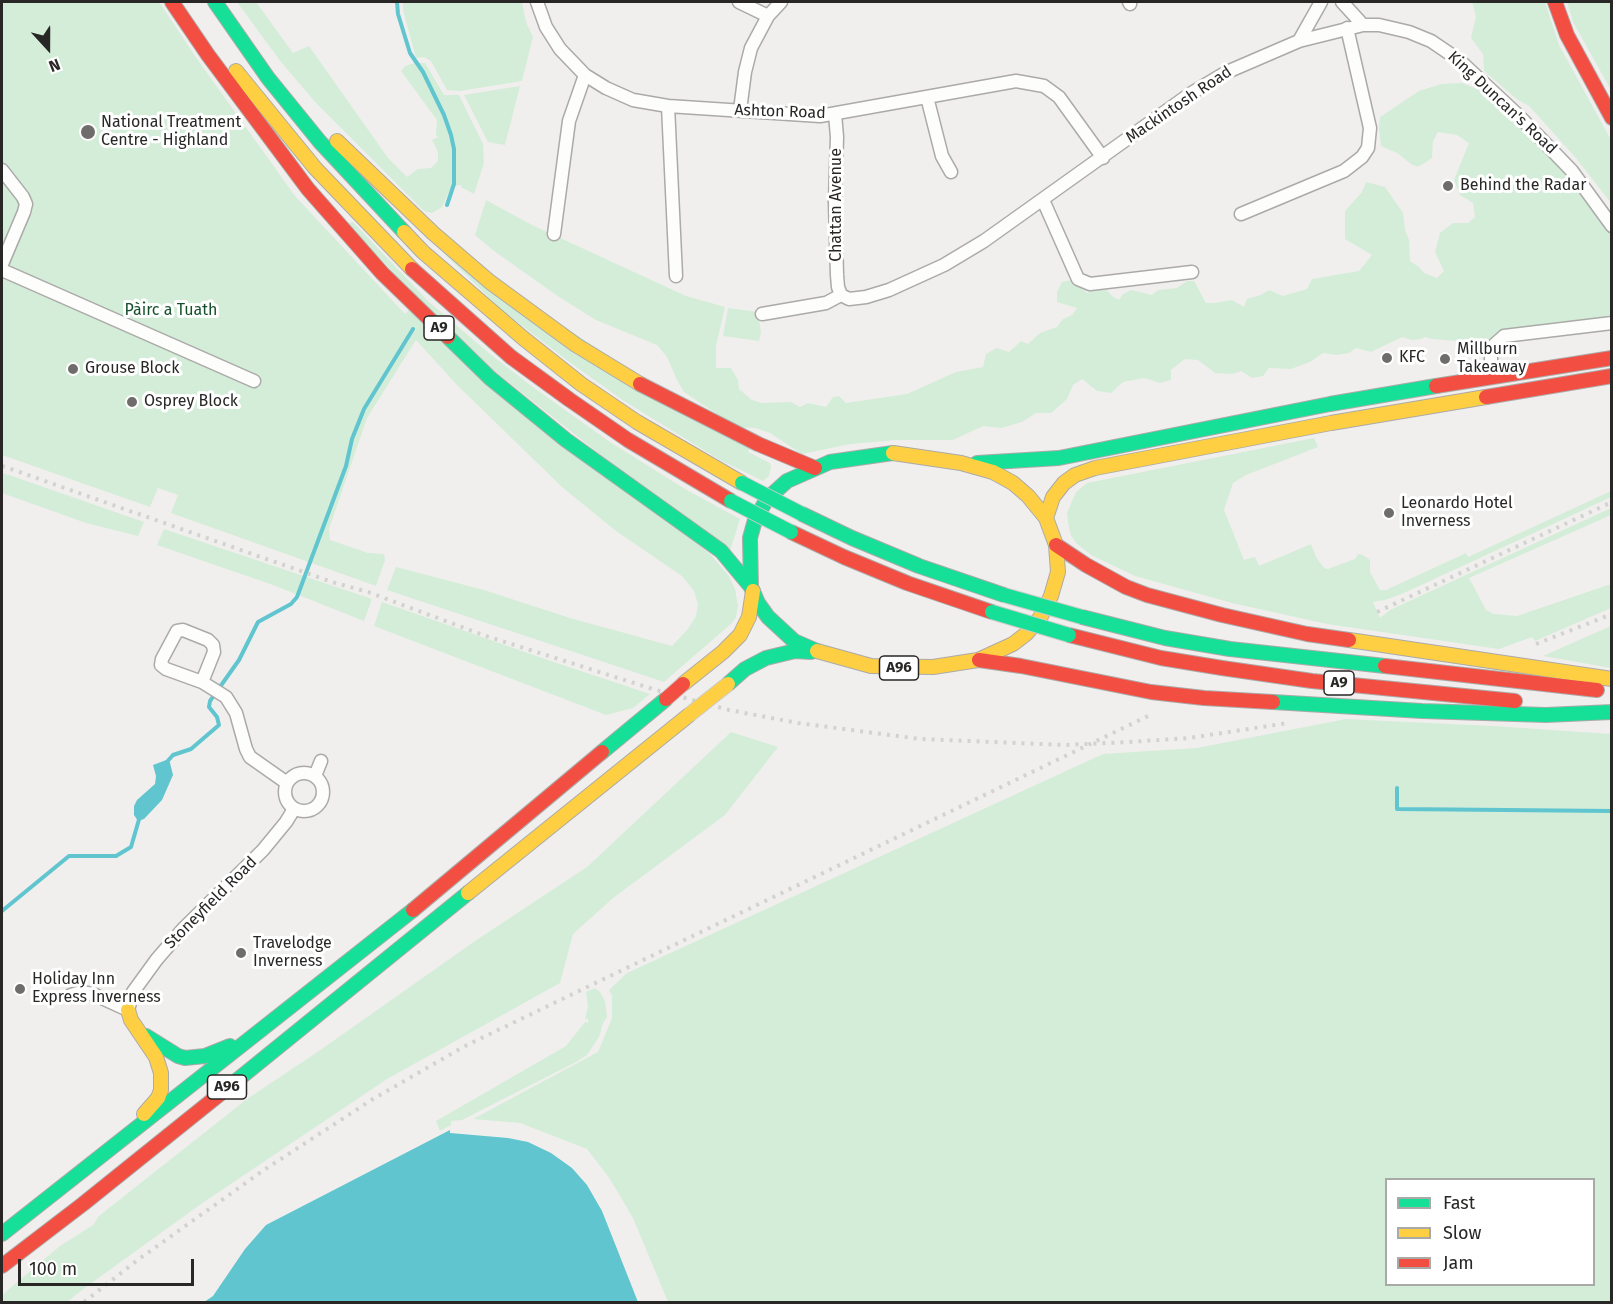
<!DOCTYPE html>
<html>
<head>
<meta charset="utf-8">
<style>
	body { margin:0 }
	#map { position:relative; width:1613px; height:1304px; overflow:hidden; background:#f1efed; font-family:"Fira Sans",sans-serif }
	canvas { display:block }
	.frame { position:absolute; inset:0; border:3px solid #282726; pointer-events:none }
	.legend { position:absolute; left:1385px; top:1178px; width:210px; height:108px; box-sizing:border-box; background:#fff; border:2px solid #a9a9a8; margin:0; padding:8px 10px; list-style:none; font-size:18px; color:#282726 }
	.legend li { display:flex; align-items:center; gap:12px; height:30px }
	.legend b { width:30px; border:2px solid #a9a9a8 }
	.north { position:absolute; left:18px; top:18px; width:60px; height:60px; -webkit-text-stroke:4px #fff; paint-order:stroke; rotate:159deg; font-size:16px; font-weight:700; line-height:24px; text-align:center; color:#282726 }
	.north::after { content:''; display:block; margin:auto; width:21px; height:27px; background:#282726; clip-path:polygon(50% 0,100% 100%,50% 72%,0 100%) }
	.scale { position:absolute; left:18px; top:1259px; width:176px; height:27px; box-sizing:border-box; border:3px solid #282726; border-top:0; padding-left:8px; font-size:18px; line-height:21px; white-space:nowrap; color:#282726; -webkit-text-stroke:4px #fff; paint-order:stroke }
</style>
</head>
<body>
<div id="map">
<canvas width="1613" height="1304"></canvas>
<div class="frame"></div>
<ul class="legend">
<li><b style="height:8px;background:#16e098"></b>Fast</li>
<li><b style="height:8px;background:#ffcf43"></b>Slow</li>
<li><b style="height:8px;background:#f24e42"></b>Jam</li>
</ul>
<div class="north">N</div>
<div class="scale">100 m</div>
</div>
<script>
const context = document.querySelector('canvas').getContext('2d');
context.lineJoin = 'round';
function fillPath(path, color) { context.fillStyle = color; context.fill(path, 'evenodd'); }
const toPath = rows => new Path2D(rows.map(r => 'M' + r).join(''));
function trace(path, color, width, dash) { context.strokeStyle = color; context.lineWidth = width; context.lineCap = dash ? 'butt' : 'round'; context.setLineDash(dash || []); context.stroke(path); }
function drawText(font, color, halo, rows, align = 'center') {
  context.font = font + ' "Fira Sans",sans-serif'; context.lineWidth = 6; context.setLineDash([]); context.textBaseline = 'middle'; context.strokeStyle = halo; context.fillStyle = color; for (const [text, x, y, turn = 0] of rows) {
    context.save(); context.translate(x, y); context.rotate((+turn || 0) * Math.PI / 180); context.textAlign = isNaN(turn) ? turn : align; if (halo) context.strokeText(text, 0, 0); context.fillText(text, 0, 0); context.restore();
  }
}
fillPath(toPath([
	[2,2,159,2,195,56,295,196,405,314,409,310,710,554,729,576,735,589,738,606,736,617,732,623,664,682,387,590,396,567,484,590,570,618,672,646,688,629,696,616,698,604,694,591,682,576,616,531,562,487,457,385,416,340,367,418,329,529,330,540,368,553,384,554,385,560,376,586,171,513,178,495,158,488,150,507,2,455],
	[237,2,256,2,293,53,309,46,388,158,407,177,418,169,431,168,438,161,438,152,432,140,439,137,436,136,437,120,401,71,405,66,414,63,425,63,444,95,459,95,483,144,484,163,474,194,461,187,461,185,452,186,442,207,432,213,424,211,316,103,281,62],
	[403,2,522,2,526,22,533,37,522,81,460,91,447,90,431,61,424,57,416,58,403,10],
	[1472,2,1545,2,1559,45,1611,140,1611,203,1576,158,1529,106,1518,100,1484,71,1483,54,1471,38,1476,16],
	[1567,2,1611,2,1611,90,1573,22],
	[1462,83,1483,91,1526,128,1594,205,1611,231,1611,315,1578,323,1568,321,1556,322,1504,333,1489,341,1472,342,1433,339,1425,337,1421,339,1412,340,1402,337,1371,352,1356,348,1349,353,1337,355,1323,353,1310,362,1291,369,1269,368,1263,376,1252,378,1241,371,1233,374,1215,373,1198,360,1185,359,1171,370,1171,380,1160,383,1144,378,1123,382,1111,393,1097,391,1082,379,1073,385,1067,399,1051,413,1036,413,1022,422,1001,428,983,426,953,440,897,440,850,444,802,454,770,433,756,428,737,427,684,392,677,380,667,357,657,345,596,320,559,297,494,251,475,235,486,200,532,225,686,296,725,307,716,346,716,368,731,368,738,380,739,389,752,400,762,403,791,402,800,407,808,403,826,407,833,397,839,396,846,403,907,394,956,372,983,367,986,354,997,348,1009,352,1021,341,1028,344,1040,333,1057,327,1063,319,1072,315,1077,308,1057,302,1057,292,1062,282,1072,280,1087,293,1095,289,1105,288,1112,296,1119,300,1123,294,1131,290,1152,295,1158,290,1177,288,1187,281,1194,281,1206,303,1214,303,1232,300,1244,307,1247,299,1261,295,1269,290,1283,296,1307,289,1312,279,1359,271,1372,255,1345,239,1345,211,1362,192,1366,182,1385,187,1403,213,1405,230,1409,240,1410,261,1419,267,1424,273,1437,278,1444,271,1435,252,1440,233,1453,223,1468,223,1475,217,1473,203,1460,195,1454,180,1469,143,1457,135,1438,132,1433,141,1432,158,1418,167,1411,164,1397,153,1381,146,1379,129,1380,117,1419,91,1441,84],
	[520,86,505,145,488,142,464,95],
	[353,222,429,302,490,354,530,385,610,442,685,489,740,519,730,551,635,482,469,351,346,223],
	[428,238,750,448,748,452,770,463,771,467,769,476,763,481,720,460,624,401,572,364,503,311],
	[728,308,758,312,761,332,759,341,723,336],
	[1314,438,1318,447,1246,475,1233,483,1224,510,1244,560,1255,557,1259,566,1311,544,1316,557,1324,568,1328,569,1355,559,1358,554,1363,555,1370,560,1370,572,1380,590,1386,590,1466,553,1468,557,1611,491,1611,497,1536,532,1404,593,1385,600,1373,602,1380,618,1390,610,1611,508,1611,515,1469,578,1486,610,1494,614,1517,616,1611,584,1611,608,1535,641,1532,637,1499,649,1327,624,1232,603,1135,576,1091,555,1076,543,1071,535,1068,523,1067,513,1076,492,1087,483],
	[2,473,9,475,144,522,138,536,86,523,2,493],
	[164,529,372,599,364,621,273,585,157,545],
	[382,602,542,658,650,694,633,708,606,715,374,626],
	[1611,626,1611,668,1543,656,1561,648],
	[1346,719,1493,726,1611,734,1611,1302,668,1302,633,1218,610,1179,587,1149,520,1123,473,1119,598,1052,612,1018,612,996,609,990,627,973,1103,754,1197,748],
	[1386,1180,1594,1180,1594,1284,1386,1284],
	[731,732,778,747,725,815,613,898,573,934,560,983,387,1079,201,1204,86,1287,67,1302,2,1302,2,1295,60,1246,93,1225,99,1216,247,1099,319,1051,475,941,587,867],
	[595,988,600,992,605,1001,607,1017,603,1023,599,1037,587,1055,576,1062,462,1120,451,1121,451,1125,440,1131,436,1121,566,1046,585,1022,588,1023,588,1019,585,1019,588,1006,586,992]
]), '#d3edd8');
fillPath(toPath([
	[169,759,173,775,162,800,144,819,138,821,134,815,134,806,137,800,155,784,156,776,153,765],
	[450,1130,450,1133,508,1138,528,1142,551,1153,572,1168,587,1185,602,1211,638,1302,204,1302,213,1296,245,1249,266,1225]
]), '#60c5cf');
trace(toPath([
	[397,2,398,14,410,53,423,72,444,115,451,135,454,149,454,184,447,205],
	[166,763,173,755,191,749,219,725,217,717,209,707,210,701,239,660,258,622,291,604,297,597,346,466,352,439,364,409,413,329],
	[1397,788,1397,809,1612,811],
	[2,911,69,856,116,856,131,847,140,816]
]), '#60c5cf', 4);
const street = toPath([
	[537,2,546,27,560,49,585,75,606,88,633,100,668,106,820,116,1016,81,1044,86,1059,97,1103,158],
	[739,2,768,16],
	[1129,2,1130,4],
	[1342,2,1363,25],
	[1299,41,1321,2],
	[927,97,942,156,951,172],
	[668,106,676,276],
	[740,110,745,72,751,48,768,16,781,2],
	[835,114,837,137,835,202,837,275,838,287,841,295],
	[2,170,23,197,26,204,24,212,2,264],
	[1043,200,1078,279,1090,284,1192,272],
	[1241,214,1344,171,1362,157,1368,148,1370,128,1347,28],
	[554,234,569,121,585,75],
	[2,270,254,381],
	[841,295,849,299,866,297,889,290,944,265,984,241,1190,94,1227,72,1299,41,1363,25,1379,25,1409,32,1431,41,1459,60,1519,116,1572,171,1612,226],
	[762,314,826,303,841,295],
	[1491,376,1491,354,1494,345,1504,336,1612,323],
	[202,682,214,652,213,645,208,640,183,630,177,631,162,659,161,665,166,669,202,682,226,697,236,713,246,749,250,757,287,783],
	'285 792a19 19 0 1 1 38 0a19 19 0 1 1-38 0Z',
	[315,776,321,761],
	[71,995,81,992,93,994,128,1010,133,992,157,959,184,928,263,850,286,822,294,809]
]);
const fast = toPath([
	[215,2,268,78,320,142,404,232],
	[448,337,490,378,566,440,721,551,751,587],
	[977,463,1059,458,1330,404,1436,386],
	[802,514,852,538,919,566,1004,595],
	[1082,617,1165,638,1230,649,1385,666],
	[817,651,794,641,768,617,758,603,751,587,750,538,755,520,767,499,787,481,830,462,893,453],
	[728,684,745,669,766,658,795,651,811,652],
	[1273,702,1422,711,1546,715,1612,712],
	[602,752,666,699],
	[146,1036,178,1056,185,1058,205,1056,230,1046],
	[225,1090,468,893],
	[2,1234,413,910]
]);
const slow = toPath([
	[236,71,315,168,412,269],
	[337,141,433,233,490,282,576,345,640,384],
	[404,232,423,252,523,338,581,384,637,422,742,483],
	[1046,518,1053,497,1064,483,1075,475,1095,468,1331,423,1486,397],
	[1349,640,1612,679],
	[817,651,871,666,933,667,978,660,1013,644,1026,634,1040,618,1051,596,1058,572,1056,545,1046,518,1028,496,1013,483,993,472,961,463,893,453],
	[683,684,723,652,740,635,749,617,753,591],
	[468,893,689,715],
	[128,1010,131,1020,156,1057,161,1073,161,1090,158,1098,144,1114]
]);
const jam = toPath([
	[172,2,208,55,308,189,382,273,448,337],
	[1555,2,1567,35,1612,118],
	[412,269,511,357,570,400,628,440,731,501],
	[640,384,758,444,815,468],
	[1436,386,1612,358],
	[1486,397,1612,376],
	[791,532,844,557,907,583,992,612],
	[1056,545,1086,565,1126,587,1147,595,1222,615,1307,634,1349,640],
	[1069,635,1161,658,1222,668,1312,681,1515,701],
	[979,660,1021,666,1151,692,1204,698,1273,702],
	[1385,666,1597,690],
	[413,910,602,752],
	[2,1266,83,1204,225,1090]
]);
trace(street, '#abaaa9', 15);
trace(fast, '#abaaa9', 16);
trace(slow, '#abaaa9', 16);
trace(jam, '#abaaa9', 16);
trace(street, '#fdfdfc', 12);
trace(fast, '#16e098', 14);
trace(slow, '#ffcf43', 14);
trace(jam, '#f24e42', 14);
trace(toPath([
	[2,466,332,582,368,592,483,635,656,690,729,710,798,723,920,739,1064,745,1129,742,1189,738,1288,723],
	[1377,612,1612,502],
	[1536,644,1612,614],
	[84,1302,139,1259,264,1170,373,1099,463,1047,1148,716]
]), '#d2d2d1', 4, [3, 6]);
const fastBridge = toPath([
	[742,483,802,514],
	[731,501,791,532],
	[1004,595,1082,617],
	[992,612,1069,635]
]);
const slowBridge = toPath([
	[689,715,728,684]
]);
const jamBridge = toPath([
	[666,699,683,684]
]);
trace(fastBridge, '#cbcac9', 16, []);
trace(slowBridge, '#cbcac9', 16, []);
trace(jamBridge, '#cbcac9', 16, []);
trace(fastBridge, '#16e098', 14);
trace(slowBridge, '#ffcf43', 14);
trace(jamBridge, '#f24e42', 14);
for (const [x, y, r, color] of [
	[88,132,8,"#6e6d6c"],
	[1448,186,6,"#6e6d6c"],
	[1387,358,6,"#6e6d6c"],
	[1445,359,6,"#6e6d6c"],
	[73,369,6,"#6e6d6c"],
	[132,402,6,"#6e6d6c"],
	[1389,513,6,"#6e6d6c"],
	[241,953,6,"#6e6d6c"],
	[20,989,6,"#6e6d6c"]
]) { const dot = new Path2D(); dot.arc(x, y, r, 0, 2 * Math.PI); context.fillStyle = color; context.fill(dot); trace(dot, '#fff', 2); }
for (const [x, y, w] of [
	[439,328,30],
	[899,668,39],
	[1339,683,30],
	[227,1087,39]
]) { const box = new Path2D(); box.roundRect(x - w / 2, y - 12, w, 24, 4.5); context.fillStyle = '#fff'; context.fill(box); trace(box, '#282726', 1.5); }
drawText('bold 15px', '#282726', null, [
	["A9",439,328],
	["A96",899,668],
	["A9",1339,683],
	["A96",227,1087]
]);
drawText('16px', '#282726', '#fff', [
	["King Duncan's Road",1502,103,43],
	["Mackintosh Road",1179,105,-34],
	["Ashton Road",780,112,2],
	["Chattan Avenue",837,205,-90],
	["Stoneyfield Road",211,903,-45]
]);
drawText('16px', '#282726', '#fff', [
	["National Treatment",101,123],
	["Centre - Highland",101,141],
	["Behind the Radar",1460,186],
	["Millburn",1457,350],
	["Takeaway",1457,368],
	["KFC",1399,358],
	["Grouse Block",85,369],
	["Osprey Block",144,402],
	["Leonardo Hotel",1401,504],
	["Inverness",1401,522],
	["Travelodge",253,944],
	["Inverness",253,962],
	["Holiday Inn",32,980],
	["Express Inverness",32,998]
], 'left');
drawText('16px', '#134f2a', '#fff', [
	["Pàirc a Tuath",171,311]
]);
</script>
</body>
</html>
